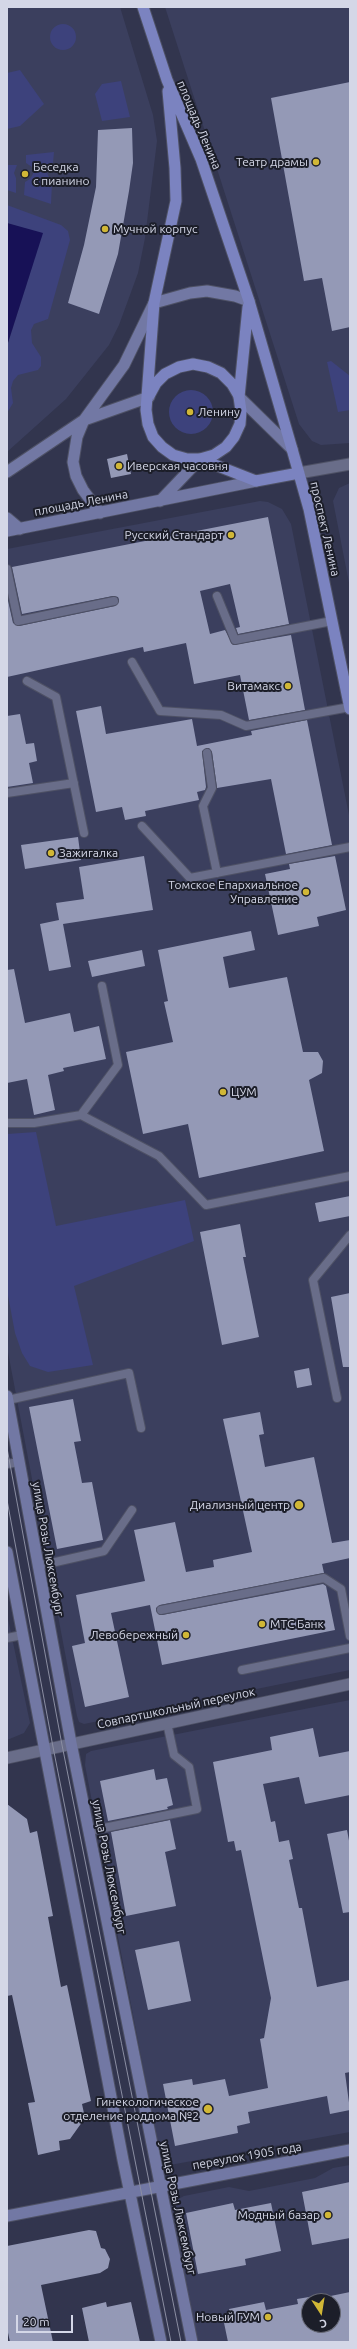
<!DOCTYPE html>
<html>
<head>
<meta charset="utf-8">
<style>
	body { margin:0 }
	#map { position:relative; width:357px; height:2349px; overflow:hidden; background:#32354e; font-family:Ubuntu,sans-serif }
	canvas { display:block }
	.frame { position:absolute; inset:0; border:8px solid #d4d7e7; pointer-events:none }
	.north { position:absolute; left:301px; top:2293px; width:40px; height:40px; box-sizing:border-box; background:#1c1e29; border:1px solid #666875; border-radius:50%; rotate:168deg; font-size:11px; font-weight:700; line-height:16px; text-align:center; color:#d4d7e7 }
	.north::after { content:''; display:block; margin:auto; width:14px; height:18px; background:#d1b736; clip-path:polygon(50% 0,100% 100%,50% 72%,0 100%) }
	.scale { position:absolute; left:16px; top:2315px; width:57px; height:18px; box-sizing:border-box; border:2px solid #d4d7e7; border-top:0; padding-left:5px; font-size:12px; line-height:14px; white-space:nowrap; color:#d4d7e7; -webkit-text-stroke:3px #1c1e29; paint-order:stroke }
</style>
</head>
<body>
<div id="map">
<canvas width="357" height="2349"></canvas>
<div class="frame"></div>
<div class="north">С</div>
<div class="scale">20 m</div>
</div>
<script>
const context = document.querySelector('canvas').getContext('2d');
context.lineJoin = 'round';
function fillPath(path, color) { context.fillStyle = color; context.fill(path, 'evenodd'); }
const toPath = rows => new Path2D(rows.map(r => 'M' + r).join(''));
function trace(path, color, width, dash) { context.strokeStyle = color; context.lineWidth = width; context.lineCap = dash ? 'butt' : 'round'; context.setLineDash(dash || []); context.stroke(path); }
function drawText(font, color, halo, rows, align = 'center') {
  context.font = font + ' Ubuntu,sans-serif'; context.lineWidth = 4; context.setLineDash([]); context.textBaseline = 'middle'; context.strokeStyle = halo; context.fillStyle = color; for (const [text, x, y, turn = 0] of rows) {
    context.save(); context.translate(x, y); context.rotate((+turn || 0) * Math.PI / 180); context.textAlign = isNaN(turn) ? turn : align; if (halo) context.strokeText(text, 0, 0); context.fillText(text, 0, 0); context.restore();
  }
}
fillPath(toPath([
	[7,7,120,7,153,115,157,141,145,238,138,273,119,325,109,345,66,399,7,452],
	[165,7,350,7,350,443,321,445,312,441,299,424],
	[350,483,350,588,333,501,339,488],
	[260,501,268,502,282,509,291,524,350,820,350,1670,84,1724,79,1722,77,1716,7,1347,7,549],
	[7,1614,30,1723,24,1733,7,1740],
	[350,1700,350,2132,170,2165,164,2162,159,2150,85,1765,86,1754,91,1751],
	[350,2165,350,2342,197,2342,169,2207,171,2203,184,2196,229,2187,249,2191,315,2178,333,2168],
	[309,2301,333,2301,333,2325,309,2325]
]), '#3b3f5e');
fillPath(toPath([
	'50 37a13 13 0 1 1 26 0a13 13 0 1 1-26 0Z',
	[20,70,44,104,20,126,7,129,7,73],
	[121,81,130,117,102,121,95,94,102,84],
	[54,152,53,163,49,166,47,173,52,183,51,204,24,195,25,182,30,179,33,174,32,167,26,163,26,155],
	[7,165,17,165,14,173,16,178,16,193,7,190],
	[7,205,61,225,68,231,70,240,48,319,34,324,31,330,32,343,41,357,41,366,38,370,18,375,13,381,11,388,13,403,7,413,7,346,42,234,7,223],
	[331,361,350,376,350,410,338,412,327,362],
	'169 412a22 22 0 1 1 44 0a22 22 0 1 1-44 0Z',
	[36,1132,56,1226,185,1200,194,1241,74,1286,93,1365,48,1372,30,1366,22,1353,15,1333,7,1290,7,1134]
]), '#3d427c');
fillPath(toPath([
	[7,223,43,233,7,346]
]), '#171156');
fillPath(toPath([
	[350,82,350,327,332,331,322,278,304,281,271,98],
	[132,128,133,163,129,191,118,254,99,314,68,303,84,245,96,187,98,130],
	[127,454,131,474,111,478,107,459],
	[268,517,289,624,238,634,236,628,240,627,230,584,200,591,210,634,225,630,233,645,291,635,305,710,249,720,240,675,194,684,186,643,144,652,143,647,7,677,7,596,13,623,19,626,115,606,119,600,118,597,113,596,22,614,12,567],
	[101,706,106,734,192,719,197,746,252,735,251,731,307,720,332,845,286,854,271,779,217,788,212,752,209,748,202,751,206,787,205,790,197,792,199,800,145,811,146,816,125,820,122,807,96,812,76,711],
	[20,714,26,744,34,743,37,761,29,763,33,783,7,787,7,716],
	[78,837,81,860,25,869,21,845],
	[144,856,153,910,63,924,71,967,49,971,40,924,59,920,56,903,84,899,79,867],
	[335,856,346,910,317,917,319,926,278,935,265,874,290,869,289,864],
	[251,931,255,950,223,957,229,988,287,977,303,1052,318,1052,323,1061,322,1073,309,1080,324,1151,199,1178,188,1124,143,1134,126,1052,173,1042,164,1002,168,1001,158,950],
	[142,950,145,966,92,977,88,961],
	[14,969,25,1023,70,1013,74,1032,99,1026,106,1059,63,1068,64,1071,48,1075,55,1110,34,1115,27,1079,7,1083,7,970],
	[350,1196,350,1216,319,1222,315,1203],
	[240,1224,246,1257,243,1257,259,1337,222,1345,200,1232],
	[350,1293,350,1367,343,1367,331,1297],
	[309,1368,312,1385,297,1388,294,1371],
	[73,1399,81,1441,74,1442,82,1483,92,1482,103,1540,57,1549,29,1407],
	[260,1412,264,1434,259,1435,265,1467,314,1457,332,1543,350,1540,350,1558,322,1564,324,1573,160,1605,156,1608,156,1611,162,1615,323,1584,326,1586,335,1630,162,1665,150,1605,111,1613,129,1697,85,1707,72,1646,85,1643,76,1595,145,1581,134,1530,175,1522,186,1572,214,1567,213,1560,252,1552,223,1419],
	[313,1728,319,1757,350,1751,350,1795,305,1804,299,1777,263,1784,271,1822,275,1821,279,1842,289,1840,293,1859,289,1860,299,1908,302,1908,317,1987,350,1980,350,2072,345,2073,350,2110,330,2114,327,2096,248,2112,250,2123,237,2126,238,2133,175,2146,163,2084,192,2079,193,2085,225,2079,229,2096,268,2088,260,2039,264,2038,271,1998,241,1850,236,1851,234,1841,228,1842,213,1762,272,1750,270,1737],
	[154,1769,156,1780,167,1778,173,1805,167,1807,168,1809,108,1821,100,1781],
	[7,1804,27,1819,30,1833,37,1831,53,1916,48,1917,61,1987,67,1985,91,2101,82,2104,85,2118,70,2139,59,2141,60,2150,38,2155,28,2103,35,2102,12,1995,7,1996],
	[170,1820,176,1849,165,1852,176,1906,126,1916,111,1832],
	[347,1830,350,1846,350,1912,343,1913,327,1834],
	[179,1941,191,2001,148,2010,135,1950],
	[350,2182,350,2238,312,2245,302,2192],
	[233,2203,235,2210,271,2203,281,2251,245,2259,246,2265,198,2274,186,2213],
	[89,2230,96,2231,101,2248,105,2249,110,2259,108,2268,100,2273,41,2285,53,2342,10,2342,7,2328,7,2246],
	[350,2292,350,2342,228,2342,223,2318,230,2316,229,2309,264,2302,266,2310,298,2304,297,2299,315,2296,316,2299],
	[309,2301,333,2301,333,2325,309,2325],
	[106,2302,107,2307,131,2302,140,2342,89,2342,82,2308]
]), '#9499b6');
const service = toPath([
	[7,569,18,621,114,601],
	[217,596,235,640,332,621],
	[132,662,160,711,221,715,246,726,350,707],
	[27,681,56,697,84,833],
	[207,753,212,788,203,806,217,873],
	[7,793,74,783],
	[142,826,190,878,350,847],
	[81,1115,118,1065,102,986],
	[7,1123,34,1123,81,1115,159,1156,206,1205,350,1176],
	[337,1398,313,1280,350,1235],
	[8,1400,129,1373,141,1428],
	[7,1464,19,1462],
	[38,1566,104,1551,132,1510],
	[161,1610,324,1578,341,1589,350,1636],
	[7,1638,22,1635],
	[242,1670,350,1648],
	[89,1831,197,1809,189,1767,174,1755,167,1723]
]);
const tertiary = toPath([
	[299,473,350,464],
	[7,1758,350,1684]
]);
const secondary = toPath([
	[239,397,292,449],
	[7,472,84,420,149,397],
	[160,501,200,459],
	[100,513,83,490,76,476,73,462,77,437,84,420,124,365,154,303,190,293,207,291,235,296,249,301],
	[7,518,20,529],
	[7,531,256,481],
	[7,1396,71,1743,192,2342],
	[7,1552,123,2160,161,2342],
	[7,2216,350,2150]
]);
const primary = toPath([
	[143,7,167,80,201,159,249,301,292,449,309,509,350,709],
	[168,91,175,168,176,201,154,303,146,410,148,424,153,437,162,447,173,455,187,459,200,459,214,455,226,447,234,437,240,424,241,411,239,397,248,307],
	[150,394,156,383,165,374,179,367,193,364,208,367,221,373,232,384,239,396],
	[200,459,256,481,299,473]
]);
trace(service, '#4e5165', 10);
trace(tertiary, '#4e5165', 13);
trace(secondary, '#4e5165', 13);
trace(primary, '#4e5165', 13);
trace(service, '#696d89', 8);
trace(tertiary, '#696d89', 11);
trace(secondary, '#7278a4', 11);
trace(primary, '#7b83c0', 11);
trace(toPath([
	[7,1448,62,1745,181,2342],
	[7,1500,53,1747,171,2342]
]), '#8b8ea2', 1);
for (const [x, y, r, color] of [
	[316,162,4,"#d1b736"],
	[25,174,4,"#d1b736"],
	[105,229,4,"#d1b736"],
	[190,412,4,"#d1b736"],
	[119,466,4,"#d1b736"],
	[231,535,4,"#d1b736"],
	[288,686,4,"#d1b736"],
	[51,853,4,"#d1b736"],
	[306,892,4,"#d1b736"],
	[223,1092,4,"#d1b736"],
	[299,1505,5,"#d1b736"],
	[262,1624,4,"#d1b736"],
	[186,1635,4,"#d1b736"],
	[208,2109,5,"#d1b736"],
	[328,2215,4,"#d1b736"],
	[268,2317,4,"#d1b736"]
]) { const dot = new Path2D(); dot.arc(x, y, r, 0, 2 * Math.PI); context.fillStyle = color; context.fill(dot); trace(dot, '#1c1e29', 1.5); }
drawText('12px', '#d4d7e7', '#1c1e29', [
	["площадь Ленина",199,125,67],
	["площадь Ленина",81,503,-11],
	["проспект Ленина",325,529,77],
	["улица Розы Люксембург",48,1549,80],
	["Совпартшкольный переулок",176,1708,-12],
	["улица Розы Люксембург",109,1867,79],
	["переулок 1905 года",247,2156,-10],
	["улица Розы Люксембург",178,2208,78]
]);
drawText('12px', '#d4d7e7', '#1c1e29', [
	["Театр драмы",308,162],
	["Беседка",33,167,"left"],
	["с пианино",33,181,"left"],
	["Мучной корпус",113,229,"left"],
	["Ленину",198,412,"left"],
	["Иверская часовня",127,466,"left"],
	["Русский Стандарт",223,535],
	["Витамакс",280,686],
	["Зажигалка",59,853,"left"],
	["Томское Епархиальное",298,885],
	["Управление",298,899],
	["ЦУМ",231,1092,"left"],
	["Диализный центр",290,1505],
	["МТС Банк",270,1624,"left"],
	["Левобережный",178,1635],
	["Гинекологическое",199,2102],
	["отделение роддома №2",199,2116],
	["Модный базар",320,2215],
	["Новый ГУМ",260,2317]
], 'right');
</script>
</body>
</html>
